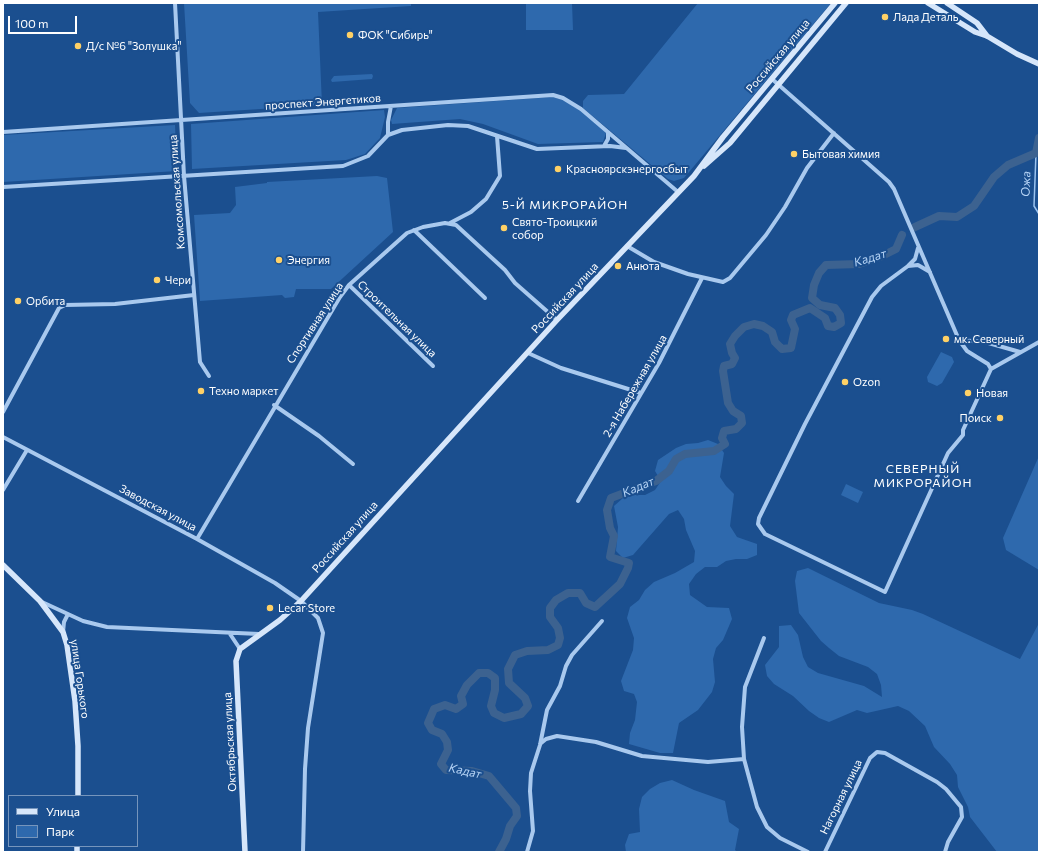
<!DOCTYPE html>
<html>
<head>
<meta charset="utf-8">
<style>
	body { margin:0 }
	#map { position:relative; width:1042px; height:855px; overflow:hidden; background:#1b4f8f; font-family:Commissioner,sans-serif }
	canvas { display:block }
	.frame { position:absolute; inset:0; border:4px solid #fff; pointer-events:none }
	.legend { position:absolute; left:8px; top:795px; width:130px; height:52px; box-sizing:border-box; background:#1b4f8f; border:1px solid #7695bc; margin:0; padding:5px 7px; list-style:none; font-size:12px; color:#fff }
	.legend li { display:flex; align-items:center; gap:8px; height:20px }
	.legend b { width:20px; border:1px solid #7695bc }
	.scale { position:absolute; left:8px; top:16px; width:69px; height:18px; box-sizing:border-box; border:2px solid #fff; border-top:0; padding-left:5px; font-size:12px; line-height:14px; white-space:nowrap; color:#fff; -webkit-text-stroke:3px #1b4f8f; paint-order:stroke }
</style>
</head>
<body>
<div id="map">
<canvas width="1042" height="855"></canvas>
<div class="frame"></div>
<ul class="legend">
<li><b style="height:5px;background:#d6e6fa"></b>Улица</li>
<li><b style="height:11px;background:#2e69ad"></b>Парк</li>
</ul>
<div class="scale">100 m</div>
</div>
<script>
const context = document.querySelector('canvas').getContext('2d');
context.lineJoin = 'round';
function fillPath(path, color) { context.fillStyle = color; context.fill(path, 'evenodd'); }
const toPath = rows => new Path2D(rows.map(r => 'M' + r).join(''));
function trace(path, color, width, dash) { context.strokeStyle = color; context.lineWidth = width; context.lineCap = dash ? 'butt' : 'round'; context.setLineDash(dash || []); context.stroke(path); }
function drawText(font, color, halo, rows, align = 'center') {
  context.font = font + ' Commissioner,sans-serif'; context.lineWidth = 4; context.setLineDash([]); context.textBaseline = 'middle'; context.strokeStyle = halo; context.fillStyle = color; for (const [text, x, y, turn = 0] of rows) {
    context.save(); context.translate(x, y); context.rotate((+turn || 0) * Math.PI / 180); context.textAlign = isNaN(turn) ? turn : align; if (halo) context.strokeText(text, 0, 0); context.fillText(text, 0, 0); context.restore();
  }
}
fillPath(toPath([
	[184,3,411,3,411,6,318,12,322,105,199,113,190,103],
	[526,3,572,3,573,30,526,30],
	[698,3,831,3,684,178,674,181,668,179,583,108,583,101,588,95,624,94],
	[372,74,373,76,372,79,332,82,331,80,334,76],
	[553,97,565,101,580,110,604,130,606,133,603,142,538,144,483,124,460,119,392,124,391,120,397,108],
	[384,110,385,117,380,138,365,154,346,160,192,169,191,124],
	[175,125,177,171,3,182,3,135],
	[377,176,387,178,393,232,331,289,296,289,294,297,285,298,282,295,200,301,194,215,230,213,236,205,235,187,267,183,267,182],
	[941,352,952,357,954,362,942,383,937,386,928,382,927,377],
	[708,440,718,444,724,453,720,477,726,486,734,494,730,526,737,537,757,544,757,555,747,559,736,559,726,561,717,567,705,567,696,574,689,584,690,595,707,607,729,608,732,619,723,640,716,648,713,659,715,682,712,692,698,710,679,723,673,753,660,753,629,744,630,733,635,720,637,702,634,694,624,691,621,681,633,650,634,638,627,618,630,607,639,600,645,590,654,582,675,573,694,562,695,551,686,530,684,519,678,510,669,514,633,555,623,558,616,551,618,527,614,506,623,498,634,495,645,495,655,490,661,481,655,471,658,460,676,448,686,444,698,443],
	[1039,456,1039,570,1006,550,1003,538],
	[846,484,863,492,858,503,841,495],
	[808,568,879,603,912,610,923,614,1020,659,1039,623,1039,852,997,852,970,817,968,807,958,787,957,775,950,764,934,747,925,726,909,711,898,706,867,713,857,710,829,722,819,718,809,711,793,696,774,684,767,676,765,665,779,647,779,626,791,625,798,635,803,657,808,667,818,673,864,686,882,697,881,685,877,674,868,667,839,656,829,648,821,641,799,613,795,581,797,571],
	[672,780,694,790,725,801,729,822,739,829,735,850,737,852,626,852,625,845,629,834,640,832,639,809,642,797,650,789,660,783]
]), '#2e69ad');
trace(toPath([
	[1036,153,1034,206,1039,214]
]), '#9cc4f0', 1.5);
trace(toPath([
	[915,227,939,216,957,217,974,206,994,177,1008,165,1036,153,1039,138],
	[499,852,506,839,510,826,517,816,516,808,489,776,472,771,446,770,441,764,448,750,447,742,442,734,432,730,428,723,434,709,445,705,456,709,463,704,461,696,467,685,479,673,488,673,495,678,495,690,491,706,494,713,504,718,521,714,528,706,525,698,509,683,508,669,515,655,527,651,548,650,558,645,560,638,558,628,550,617,550,608,556,600,568,593,580,593,586,603,595,607,620,584,628,568,629,563,610,557,614,536,610,528,607,510,611,498,656,481,669,471,676,459,685,454,714,451,725,444,722,438,724,431,736,429,742,423,741,416,733,411,728,403,723,371,724,366,732,364,735,358,732,353,730,344,735,336,744,327,754,324,763,326,772,332,775,342,782,349,791,348,795,329,791,320,793,315,810,308,825,318,828,326,834,327,841,323,840,315,835,308,820,305,812,298,814,285,819,273,826,265,859,264,880,257,896,249,902,235]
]), '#3c6290', 8);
trace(toPath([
	[175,3,184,176,200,362,209,376],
	[772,79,889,182,894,189,959,340,967,351,988,364,991,369],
	[3,132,553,95,563,98,581,109,678,192],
	[388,135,388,122,391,106],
	[604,146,608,139,608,132],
	[3,187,343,166,368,156,388,135,402,130,448,125,468,126,537,149,610,146,626,148],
	[450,223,471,212,486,199,500,176,497,136],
	[414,230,485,298],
	[627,246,654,262,688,274,723,282,730,278,766,235,785,207,807,168,834,133],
	[908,266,915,259,918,248],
	[930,272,918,265,908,266,881,286,872,297,805,424,759,518,758,524,765,534,885,592,948,453,963,435,963,430,991,369,1039,342],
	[349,285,433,366],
	[959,340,985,342,1020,352],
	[528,353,561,368,641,393],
	[274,405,319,436,353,464],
	[3,412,59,308,65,305,115,304,194,295],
	[3,437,197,539,275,583,301,601,318,618,323,633,308,728,305,769,303,852],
	[3,490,27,450],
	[578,501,659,363,702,278],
	[197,539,340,297,349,285,407,233,423,227,445,223,456,225,505,270,515,283,557,320],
	[42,602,83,621,107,627,259,634],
	[63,632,64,622,68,614],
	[230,634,240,649],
	[764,638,745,687,742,727,744,759,757,807,767,827,780,838,808,852],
	[540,744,546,739,557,736,596,742,642,756,708,762,744,759],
	[527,852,533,831,530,791,531,773,540,745,547,710,560,686,566,666,572,655,602,621],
	[825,852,870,758,877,752,885,753,937,782,946,789,961,807,962,817,948,842,945,852]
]), '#a9c9ee', 4);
trace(toPath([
	[928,3,975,32,987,36,1017,54,1039,64],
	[947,3,977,23,987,36],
	[704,166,730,143,846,3],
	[3,565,40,601,63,632,67,645,75,701,78,746,78,796],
	[77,852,77,846],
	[245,852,236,661,240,649,280,620,301,601,557,320,694,176,723,137,835,3]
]), '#d6e6fa', 5.5);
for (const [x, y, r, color] of [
	[885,17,4,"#ffd166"],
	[350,35,4,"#ffd166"],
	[78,46,4,"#ffd166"],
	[794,154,4,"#ffd166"],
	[558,169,4,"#ffd166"],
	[504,228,4,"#ffd166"],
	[279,260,4,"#ffd166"],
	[618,266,4,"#ffd166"],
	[157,280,4,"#ffd166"],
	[18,301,4,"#ffd166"],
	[946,339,4,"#ffd166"],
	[845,382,4,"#ffd166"],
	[201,391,4,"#ffd166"],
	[968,393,4,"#ffd166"],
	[1000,418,4,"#ffd166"],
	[270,608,4,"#ffd166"]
]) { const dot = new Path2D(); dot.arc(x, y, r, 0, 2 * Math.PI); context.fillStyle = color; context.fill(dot); trace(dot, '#1b4f8f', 1.5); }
drawText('11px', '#fff', '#1b4f8f', [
	["Лада Деталь",893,17],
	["ФОК \"Сибирь\"",358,35],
	["Д/с №6 \"Золушка\"",86,46],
	["Бытовая химия",802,154],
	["Красноярскэнергосбыт",566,169],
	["Свято-Троицкий",512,222],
	["собор",512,235],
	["Энергия",287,260],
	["Анюта",626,266],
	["Чери",165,280],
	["Орбита",26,301],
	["мк. Северный",954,339],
	["Ozon",853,382],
	["Техно маркет",209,391],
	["Новая",976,393],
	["Поиск",992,418,"right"],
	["Lecar Store",278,608]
], 'left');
drawText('11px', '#fff', '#1b4f8f', [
	["Российская улица",778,56,-50],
	["проспект Энергетиков",323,102,-4],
	["Комсомольская улица",177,192,-94],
	["Российская улица",565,298,-47],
	["Строительная улица",397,319,44],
	["Спортивная улица",315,323,-57],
	["2-я Набережная улица",635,386,-60],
	["Заводская улица",158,508,28],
	["Российская улица",345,537,-48],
	["улица Горького",80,679,82],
	["Октябрьская улица",230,742,-93],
	["Нагорная улица",841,797,-64]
]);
drawText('italic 12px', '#b5d3f5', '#1b4f8f', [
	["Ожа",1026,184,-88],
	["Кадат",870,258,-17],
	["Кадат",638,487,-23],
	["Кадат",465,771,12]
]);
context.letterSpacing = '1px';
drawText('12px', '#fff', '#1b4f8f', [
	["5-Й МИКРОРАЙОН",565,205],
	["СЕВЕРНЫЙ",923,469],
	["МИКРОРАЙОН",923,483]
]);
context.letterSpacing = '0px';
</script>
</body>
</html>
